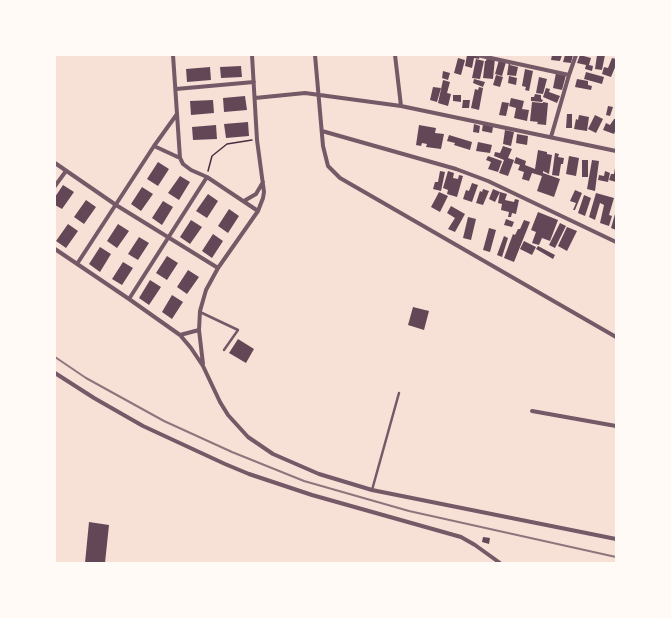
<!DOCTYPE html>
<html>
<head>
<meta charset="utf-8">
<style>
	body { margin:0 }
	#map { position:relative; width:671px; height:618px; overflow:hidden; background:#f7e1d7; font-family:Figtree,sans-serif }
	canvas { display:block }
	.frame { position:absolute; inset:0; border:56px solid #fffaf5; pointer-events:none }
</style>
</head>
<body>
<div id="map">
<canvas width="671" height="618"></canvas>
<div class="frame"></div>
</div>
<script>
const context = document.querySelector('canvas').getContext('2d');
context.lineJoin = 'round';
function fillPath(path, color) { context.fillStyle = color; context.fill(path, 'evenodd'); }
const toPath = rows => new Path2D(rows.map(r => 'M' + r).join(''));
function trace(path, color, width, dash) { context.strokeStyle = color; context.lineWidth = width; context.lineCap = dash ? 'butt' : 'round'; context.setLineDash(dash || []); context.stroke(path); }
fillPath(toPath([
	[467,55,480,55,479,59,474,58,472,68,465,66],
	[552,55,562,55,560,61,551,60],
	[565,55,573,55,571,63,563,62],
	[580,55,591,58,589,65,593,66,592,71,585,69,586,65,577,63],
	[597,55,605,55,602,70,595,69],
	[487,57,495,58,493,79,483,78,485,61,486,61],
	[458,58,465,60,461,75,454,73],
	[612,58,616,59,616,65,611,77,602,74,604,67,608,68],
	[476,59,484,61,480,79,472,78],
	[499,60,506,62,502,76,495,74],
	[509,62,511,62,510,65,518,67,516,76,507,75],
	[241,66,242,77,221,78,220,67],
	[210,67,211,80,187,82,186,69],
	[525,69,533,71,529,91,525,90,526,87,522,86],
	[443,71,450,73,448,80,442,78],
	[586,72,604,77,602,84,584,79],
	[556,73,566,75,562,90,553,88],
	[496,75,503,77,500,87,493,85],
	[509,76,517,78,516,85,508,83],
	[539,77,547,79,543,94,536,93],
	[474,79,485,82,483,87,473,83],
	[577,79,588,81,588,85,592,86,591,90,575,87],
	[443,80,450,82,447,93,451,94,448,106,438,103],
	[433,87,441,88,437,102,430,100],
	[479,87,483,88,479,110,471,108,475,89,478,90],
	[546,88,550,89,549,92,560,96,557,103,543,97],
	[535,94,541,95,541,99,543,100,542,102,531,101,531,97,534,97],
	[453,95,461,95,461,102,453,101],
	[245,96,247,110,224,112,223,98],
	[511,98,524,101,522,109,529,110,527,121,514,118,516,108,509,106],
	[213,100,214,113,191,115,190,101],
	[463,100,470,100,469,108,462,108],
	[502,102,509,103,506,116,499,115],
	[532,102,543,103,543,102,548,103,546,125,537,124,538,122,530,121],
	[608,106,613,107,610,116,606,115],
	[567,114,572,114,572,128,566,128],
	[579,115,589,117,587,131,574,129,576,119,578,120],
	[595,115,603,119,596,133,588,129],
	[614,119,616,119,616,130,614,134,603,130,606,123,610,125],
	[248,122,249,136,226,138,224,124],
	[474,124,480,126,479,133,473,132],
	[483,124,493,127,492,133,482,131],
	[216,125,217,139,193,140,192,127],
	[419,125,436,128,435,133,444,134,441,149,426,147,427,144,422,143,421,146,416,145],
	[505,130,514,132,511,146,503,144],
	[517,134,528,136,527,145,516,143],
	[449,135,472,142,470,150,454,145,455,143,447,141],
	[478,142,492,145,490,153,476,151],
	[503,146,512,149,508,158,514,160,508,176,499,173,504,160,494,156,495,152,500,153],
	[538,150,547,152,547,154,552,155,549,174,543,171,543,173,560,179,554,197,537,191,542,176,532,173,529,181,522,179,524,172,518,170,520,165,514,163,516,157,526,161,525,165,535,169],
	[555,153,559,154,558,157,564,158,563,164,561,164,559,176,552,175],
	[488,156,502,161,498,172,488,169,491,162,486,160],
	[569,156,579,158,576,176,566,174],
	[582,160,588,160,588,177,582,177],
	[592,160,599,161,595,191,587,189],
	[158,162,169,169,158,186,147,179],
	[615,168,616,182,609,180,611,174,614,174],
	[440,171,445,172,441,191,433,189,435,182,438,182],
	[448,171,454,173,453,178,458,179,459,175,463,176,457,197,447,194,448,190,443,188],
	[605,171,610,173,608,182,598,180,599,175,604,176],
	[180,176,190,182,179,200,168,193],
	[472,183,478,185,472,202,463,199,466,190,469,191],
	[63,185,74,192,62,209,55,205,55,197],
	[142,187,153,194,141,211,131,204],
	[483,189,489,191,483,205,476,203,480,191,482,192],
	[493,189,500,192,495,202,489,199],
	[575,190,582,193,575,210,573,210,576,203,570,201],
	[439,192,448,196,440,212,431,207],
	[500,192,507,194,505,200,514,202,515,199,519,200,516,214,512,213,511,217,508,217,509,212,501,210,502,204,498,203],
	[596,193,614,198,609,215,612,216,609,226,600,223,604,205,600,203,595,220,589,217],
	[208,194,218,201,207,218,196,211],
	[584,195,591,198,585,216,578,213],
	[86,200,96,207,84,224,74,217],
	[163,201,173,207,162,225,152,218],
	[451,206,465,214,455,232,448,229,455,218,447,213],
	[229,209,239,216,228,233,218,226],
	[538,212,558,220,550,241,542,238,539,245,532,243,536,232,531,230],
	[615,214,616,215,616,230,611,228],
	[468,217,476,219,471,240,463,238],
	[506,219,514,222,512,227,504,225],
	[191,220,202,227,190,244,180,237],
	[524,220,530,222,514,262,504,258,513,234,515,235,518,229,520,229],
	[560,223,566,226,555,248,549,245],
	[68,224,78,231,66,248,56,241],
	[118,224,129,231,117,248,107,241],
	[567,227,577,231,567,251,558,246],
	[489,228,496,230,490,252,483,250],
	[213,234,223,241,212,258,202,251],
	[504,236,508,238,502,257,497,255],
	[139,237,149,243,138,260,128,254],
	[524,241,536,247,532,255,520,249],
	[538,246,555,255,553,259,536,249],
	[100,247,111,254,100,272,89,264],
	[167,256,178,263,167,280,156,273],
	[123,262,133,268,122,285,112,279],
	[188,270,199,277,187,294,177,287],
	[150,280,161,287,149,305,139,298],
	[172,295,183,302,172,319,162,312],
	[413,307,429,311,424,330,408,325],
	[238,339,254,349,246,363,229,353],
	[89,522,109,525,105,563,85,563],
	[483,537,490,538,489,544,482,542]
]), '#644757');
trace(toPath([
	[208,171,212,156,227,144,252,140]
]), '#4a2c40', 1.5);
trace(toPath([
	[200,312,238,330,224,350],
	[372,490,399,393]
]), '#755966', 2.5);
trace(toPath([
	[173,55,180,158],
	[315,55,323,146,328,166,340,178,616,337],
	[395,55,401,106],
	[477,55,569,75],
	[176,89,254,82],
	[255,98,305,93,401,106,616,151],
	[322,131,456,169,488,181,616,242],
	[551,137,569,75,576,55],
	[154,146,180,158,183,164,191,170,207,177,258,211],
	[55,163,116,205,218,268],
	[55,186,66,171],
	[244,201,256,194,263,182],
	[55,249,129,299,180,335,191,348,203,366,220,402,228,415,248,437,273,454,319,474,372,490,616,539],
	[77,264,154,146,177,114],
	[129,299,207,177],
	[180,335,199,330],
	[203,364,199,330,200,311,206,290,218,268,258,211,263,198,264,192,257,140,252,55],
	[55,373,94,398,143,426,225,464,249,474,312,495,461,537,475,545,500,563],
	[532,411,616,426]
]), '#755966', 4);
trace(toPath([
	[55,357,86,378,164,421,232,452,304,481,409,511,616,557]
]), '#8f747c', 2);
</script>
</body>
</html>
